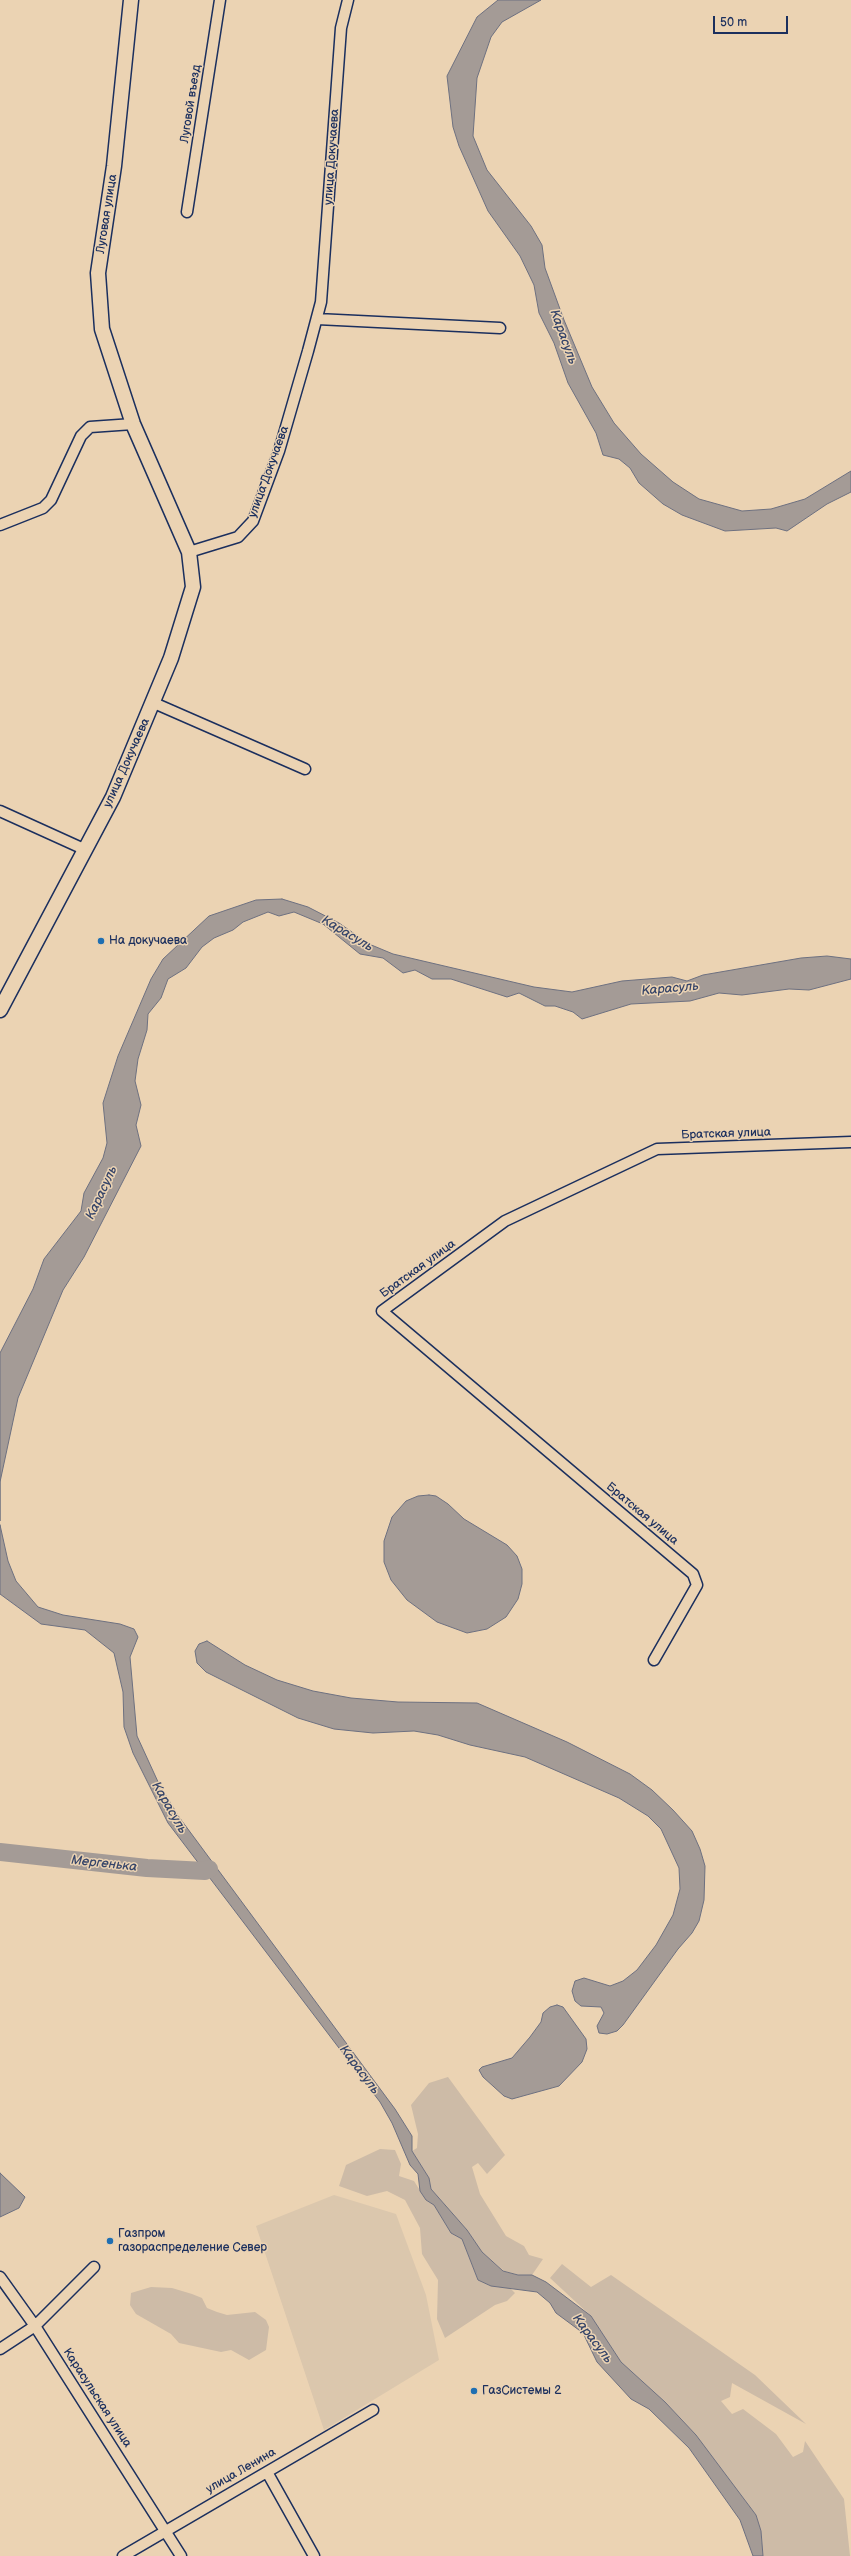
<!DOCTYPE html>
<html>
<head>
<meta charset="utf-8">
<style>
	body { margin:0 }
	#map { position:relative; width:851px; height:2556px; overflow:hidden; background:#ebd3b3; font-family:"Balsamiq Sans",sans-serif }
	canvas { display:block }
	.scale { position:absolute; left:713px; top:16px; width:75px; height:18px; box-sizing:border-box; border:2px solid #1b2f5e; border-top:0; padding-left:5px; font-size:12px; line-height:14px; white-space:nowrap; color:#1b2f5e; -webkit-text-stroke:3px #ebd3b3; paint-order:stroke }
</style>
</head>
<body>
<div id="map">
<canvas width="851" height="2556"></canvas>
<div class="scale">50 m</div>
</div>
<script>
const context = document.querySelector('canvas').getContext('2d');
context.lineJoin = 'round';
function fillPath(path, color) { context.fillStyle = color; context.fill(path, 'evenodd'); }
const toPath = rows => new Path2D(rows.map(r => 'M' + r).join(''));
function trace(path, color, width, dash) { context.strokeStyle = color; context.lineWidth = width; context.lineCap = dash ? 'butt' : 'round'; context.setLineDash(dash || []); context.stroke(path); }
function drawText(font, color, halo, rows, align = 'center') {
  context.font = font + ' "Balsamiq Sans",sans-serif'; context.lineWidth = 3; context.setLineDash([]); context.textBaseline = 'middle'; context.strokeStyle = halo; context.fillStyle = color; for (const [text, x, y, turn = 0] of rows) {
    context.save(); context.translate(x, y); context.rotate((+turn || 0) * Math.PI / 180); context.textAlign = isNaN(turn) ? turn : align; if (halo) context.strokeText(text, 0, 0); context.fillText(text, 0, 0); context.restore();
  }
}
fillPath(toPath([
	[334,2195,396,2214,426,2295,439,2360,324,2430,256,2226]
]), '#dbc7ad');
fillPath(toPath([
	[448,2077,505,2155,487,2174,478,2163,472,2167,480,2194,506,2236,524,2246,529,2255,543,2259,532,2275,519,2275,504,2271,482,2252,467,2230,431,2189,429,2178,412,2151,417,2148,418,2134,411,2105,429,2083],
	[380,2149,395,2150,401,2164,399,2176,414,2181,426,2200,434,2205,451,2233,462,2239,478,2280,491,2286,508,2286,515,2293,507,2301,495,2305,445,2338,437,2319,438,2280,422,2254,420,2228,405,2200,387,2191,367,2196,339,2186,346,2165],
	[562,2264,591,2287,611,2275,755,2375,806,2424,732,2383,730,2397,721,2401,732,2414,743,2409,776,2434,793,2457,803,2452,805,2441,844,2499,850,2556,763,2556,761,2531,756,2515,696,2435,665,2402,621,2362,591,2316,550,2278],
	[151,2287,172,2288,192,2294,202,2298,207,2308,217,2312,227,2315,255,2312,266,2320,269,2327,266,2350,249,2360,231,2350,221,2352,179,2343,171,2334,136,2314,130,2305,131,2293]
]), '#cdbba7');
const water = toPath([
	[498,0,541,0,502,22,491,37,477,78,473,136,487,170,531,226,542,245,545,268,564,320,592,387,614,423,641,454,673,482,699,499,742,511,771,509,805,499,851,471,851,492,827,504,787,531,776,528,725,531,682,515,663,504,639,483,630,468,619,459,603,455,596,433,568,383,554,343,539,313,534,285,520,256,488,211,459,146,453,127,447,76,477,17,498,0],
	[282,899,308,907,339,923,369,944,393,954,534,987,572,992,622,981,672,977,687,981,703,975,801,958,827,956,851,959,851,979,809,990,789,989,742,995,719,993,690,1001,631,1004,582,1019,573,1012,555,1006,545,1006,519,993,507,997,451,979,432,979,415,970,403,973,383,958,360,954,323,924,294,912,279,916,268,912,243,922,233,930,214,938,202,947,186,968,168,979,161,998,148,1014,147,1030,138,1059,135,1081,141,1105,136,1125,141,1146,84,1257,63,1290,18,1398,0,1482,0,1521,0,1353,33,1289,44,1259,81,1211,84,1193,103,1158,107,1143,103,1103,118,1056,151,979,163,959,209,916,256,900,282,899],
	[429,1495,436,1496,448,1504,464,1519,507,1545,517,1556,522,1569,522,1584,518,1599,506,1617,487,1629,467,1633,437,1622,407,1600,391,1580,384,1562,384,1541,392,1517,406,1501,418,1496,429,1495],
	[0,1525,8,1561,16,1581,38,1607,63,1615,120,1624,134,1629,138,1637,130,1657,137,1736,159,1784,179,1817,395,2109,412,2136,412,2151,429,2178,431,2189,467,2230,482,2252,503,2271,518,2275,532,2275,546,2282,591,2316,621,2362,665,2402,696,2435,756,2515,761,2531,763,2556,753,2556,740,2520,689,2448,649,2409,631,2399,597,2362,583,2333,556,2313,550,2303,537,2292,491,2286,478,2280,462,2239,451,2233,434,2205,426,2200,420,2191,418,2174,410,2165,392,2123,380,2102,168,1823,133,1753,124,1727,123,1692,114,1653,85,1630,41,1624,0,1594,0,1525],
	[207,1641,245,1665,277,1680,313,1691,351,1698,398,1702,477,1703,567,1742,630,1774,652,1790,673,1810,692,1831,700,1849,705,1866,704,1900,699,1921,692,1933,678,1949,623,2025,617,2031,607,2034,599,2033,597,2026,604,2013,601,2007,581,2006,575,2001,572,1991,575,1981,584,1978,610,1986,623,1981,637,1970,656,1945,673,1915,680,1889,679,1868,661,1829,648,1816,619,1798,525,1757,470,1745,438,1735,414,1731,373,1733,334,1729,298,1718,206,1672,197,1663,195,1651,199,1644,207,1641],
	[557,2005,563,2007,586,2039,587,2049,582,2062,559,2086,512,2099,504,2096,483,2077,479,2070,482,2067,512,2058,530,2037,541,2022,543,2013,550,2007,557,2005],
	[0,2173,25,2197,19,2208,0,2217,0,2173]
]);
fillPath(water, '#a49b96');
trace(water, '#6d7080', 1);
trace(toPath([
	[0,1852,147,1868,205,1871,209,1869]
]), '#a49b96', 18);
const minor = toPath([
	[187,212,220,0],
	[317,319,500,328],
	[0,525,43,508,51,500,81,436,90,427,133,424],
	[189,552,238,537,253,521,279,451,308,351,321,302,341,28,348,0],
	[154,703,305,769],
	[0,811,86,850],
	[654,1660,697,1585,693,1574,382,1311,505,1221,657,1149,851,1142],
	[94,2267,35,2326,181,2556],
	[0,2277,35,2326,0,2349],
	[267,2472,314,2556],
	[123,2556,373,2410]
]);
const secondary = toPath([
	[0,1010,113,797,171,658,193,587,189,552,133,424,102,329,98,273,114,166,131,0]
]);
trace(minor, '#1b2f5e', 13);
trace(secondary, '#1b2f5e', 17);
trace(minor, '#ebd3b3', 10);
trace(secondary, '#ebd3b3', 14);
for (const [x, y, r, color] of [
	[101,941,4,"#1f6fb2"],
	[110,2241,4,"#1f6fb2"],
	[474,2391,4,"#1f6fb2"]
]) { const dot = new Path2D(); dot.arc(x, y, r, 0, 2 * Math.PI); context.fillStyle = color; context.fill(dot); trace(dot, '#ebd3b3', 1.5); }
drawText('12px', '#1b2f5e', '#ebd3b3', [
	["Луговой въезд",191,104,-81],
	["улица Докучаева",332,157,-86],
	["Луговая улица",107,214,-81],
	["улица Докучаева",269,472,-70],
	["улица Докучаева",127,763,-66],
	["Братская улица",726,1134,-2],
	["Братская улица",418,1269,-36],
	["Братская улица",642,1514,40],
	["Карасульская улица",97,2398,57],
	["улица Ленина",241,2471,-30]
]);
drawText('12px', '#1b2f5e', '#ebd3b3', [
	["На докучаева",109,941],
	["Газпром",118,2234],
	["газораспределение Север",118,2248],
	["ГазСистемы 2",482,2391]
], 'left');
drawText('italic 13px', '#364569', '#ebd3b3', [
	["Карасуль",563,337,70],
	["Карасуль",347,934,31],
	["Карасуль",670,989,-5],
	["Карасуль",102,1193,-65],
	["Карасуль",169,1808,60],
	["Мергенька",104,1864,6],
	["Карасуль",359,2070,53],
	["Карасуль",592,2339,53]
]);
</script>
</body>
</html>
